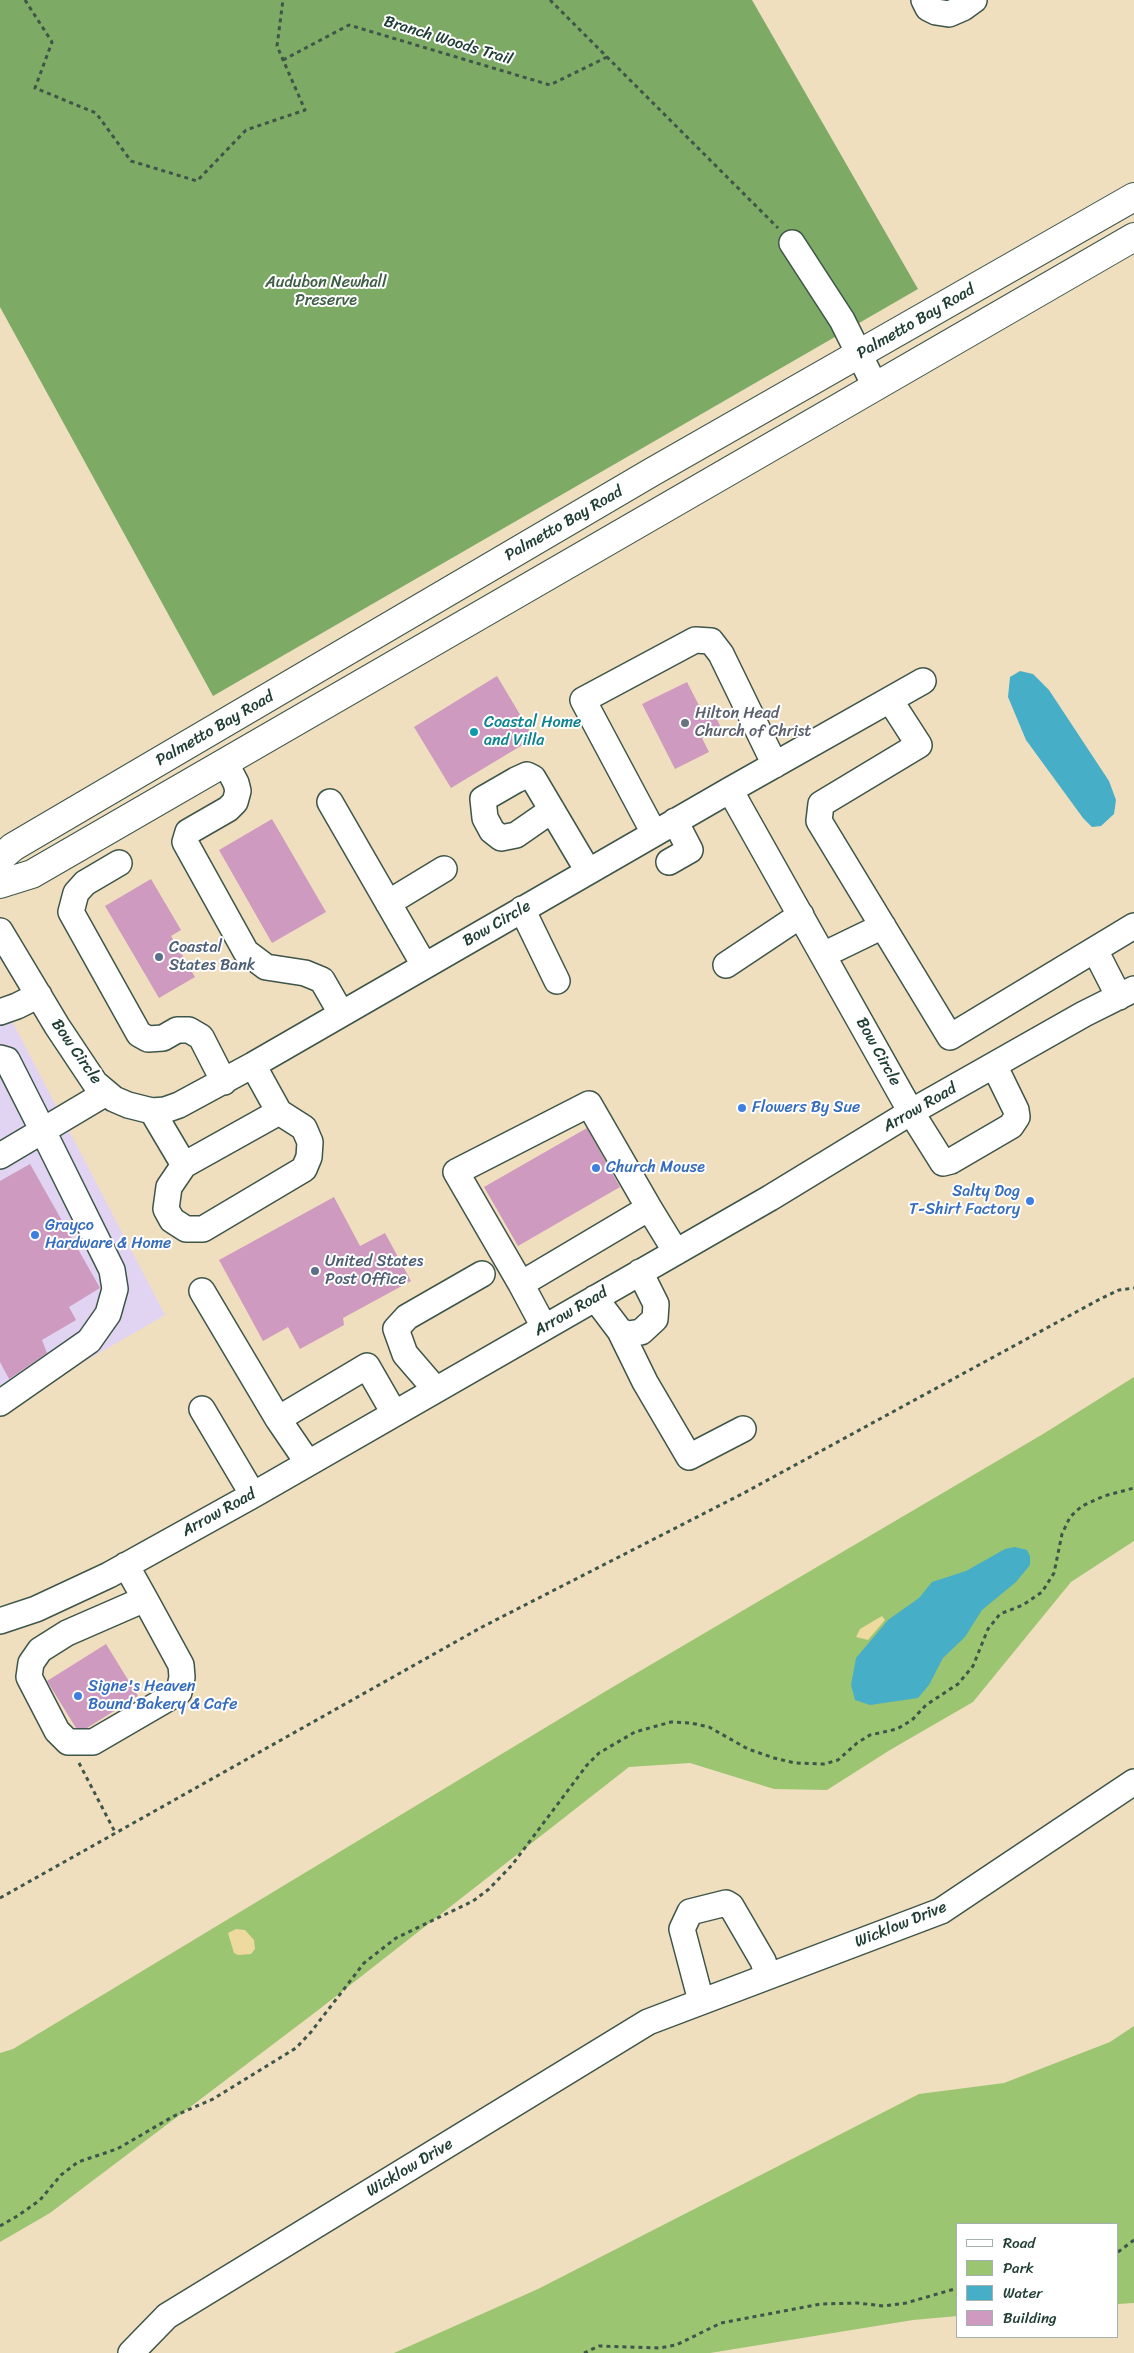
<!DOCTYPE html>
<html>
<head>
<meta charset="utf-8">
<style>
	body { margin:0 }
	#map { position:relative; width:1134px; height:2353px; overflow:hidden; background:#f0dfbf; font-family:Sriracha,sans-serif }
	canvas { display:block }
	.legend { position:absolute; left:956px; top:2223px; width:162px; height:115px; box-sizing:border-box; background:#fff; border:1px solid #a5b1ae; margin:0; padding:6px 9px; list-style:none; font-size:15px; color:#1f3d34 }
	.legend li { display:flex; align-items:center; gap:10px; height:25px }
	.legend b { width:25px; border:1px solid #a5b1ae }
</style>
</head>
<body>
<div id="map">
<canvas width="1134" height="2353"></canvas>
<ul class="legend">
<li><b style="height:6px;background:#fff"></b>Road</li>
<li><b style="height:14px;background:#9cc572"></b>Park</li>
<li><b style="height:14px;background:#47aec7"></b>Water</li>
<li><b style="height:14px;background:#ce9abf"></b>Building</li>
</ul>
</div>
<script>
const context = document.querySelector('canvas').getContext('2d');
context.lineJoin = 'round';
function fillPath(path, color) { context.fillStyle = color; context.fill(path, 'evenodd'); }
const toPath = rows => new Path2D(rows.map(r => 'M' + r).join(''));
function trace(path, color, width, dash) { context.strokeStyle = color; context.lineWidth = width; context.lineCap = dash ? 'butt' : 'round'; context.setLineDash(dash || []); context.stroke(path); }
function drawText(font, color, halo, rows, align = 'center') {
  context.font = font + ' Sriracha,sans-serif'; context.lineWidth = 4; context.setLineDash([]); context.textBaseline = 'middle'; context.strokeStyle = halo; context.fillStyle = color; for (const [text, x, y, turn = 0] of rows) {
    context.save(); context.translate(x, y); context.rotate((+turn || 0) * Math.PI / 180); context.textAlign = isNaN(turn) ? turn : align; if (halo) context.strokeText(text, 0, 0); context.fillText(text, 0, 0); context.restore();
  }
}
fillPath(toPath([
	[0,998,165,1315,0,1410]
]), '#e1d4f3');
fillPath(toPath([
	[1134,1377,1134,1541,1071,1582,973,1702,890,1750,827,1790,774,1789,690,1763,629,1767,317,2011,50,2213,0,2242,0,2053,13,2049,606,1691,1043,1434],
	[1134,2026,1134,2303,1118,2304,1118,2224,958,2224,958,2316,913,2320,710,2353,394,2353,538,2289,919,2094,1004,2083,1110,2042]
]), '#9cc572');
fillPath(toPath([
	[0,0,752,0,918,289,213,696,0,307]
]), '#7daa64');
fillPath(toPath([
	[882,1616,885,1620,868,1640,856,1637,860,1629],
	[236,1929,245,1930,254,1940,255,1949,251,1954,238,1955,234,1953,228,1933]
]), '#eeda9e');
fillPath(toPath([
	[1020,671,1033,674,1049,690,1109,781,1116,800,1114,814,1101,826,1092,827,1083,818,1026,740,1008,697,1010,677],
	[1015,1547,1027,1550,1030,1556,1030,1565,1016,1582,982,1610,965,1637,943,1658,929,1685,918,1698,870,1705,855,1700,851,1685,856,1658,888,1620,919,1598,932,1582,966,1571,1005,1549]
]), '#47aec7');
fillPath(toPath([
	[497,676,534,738,451,788,414,727],
	[687,682,706,719,715,715,721,728,702,738,709,752,675,769,642,704],
	[272,819,326,912,272,943,219,850],
	[151,879,181,930,171,936,195,977,159,998,105,906],
	[587,1128,620,1187,518,1246,484,1187],
	[30,1164,100,1288,69,1307,76,1320,42,1340,47,1353,9,1379,0,1362,0,1181],
	[334,1197,360,1246,385,1233,411,1281,343,1318,344,1325,300,1349,288,1327,263,1341,219,1260],
	[106,1644,138,1696,87,1728,76,1728,47,1681]
]), '#ce9abf');
const minor = toPath([
	[924,0,928,8,936,12,949,14,963,8,974,0],
	[792,243,842,320,875,386],
	[890,700,919,745,821,804,819,821,950,1037,1134,926],
	[225,762,236,783,238,791,235,802,228,809,188,832,185,842,246,952,266,967,305,973,322,980,341,1013],
	[730,790,911,1112,943,1163,951,1161,1011,1126,1017,1117,1016,1110,994,1065],
	[330,802,424,965],
	[552,810,516,835,501,838,492,831,485,818,483,799,516,780,527,775,533,778,588,871],
	[654,833,583,700,695,640,711,641,721,654,775,765],
	[669,862,690,850,675,821],
	[119,863,85,883,76,893,71,912,139,1034,148,1039,163,1038,177,1030,189,1030,201,1037,224,1082],
	[388,903,444,869],
	[522,909,557,981],
	[0,931,57,1026,95,1083,114,1099,128,1105,152,1111,165,1110,179,1105,253,1065,730,790,923,681],
	[1095,950,1119,997],
	[823,955,883,926],
	[726,965,801,915],
	[0,1012,17,1006,39,995],
	[0,1058,7,1060,43,1131,112,1270,115,1289,108,1314,89,1341,0,1403],
	[253,1065,279,1112,304,1128,310,1142,309,1157,304,1169,203,1229,186,1229,172,1220,166,1209,169,1187,184,1165,279,1112],
	[152,1111,184,1165],
	[0,1156,106,1093],
	[521,1284,456,1172,589,1104,649,1208],
	[202,1291,278,1419,367,1366,394,1413],
	[595,1298,620,1331,628,1334,641,1332,655,1319,656,1304,640,1272],
	[544,1327,521,1284,649,1208,676,1252],
	[620,1331,645,1382,689,1457,743,1429],
	[436,1390,405,1354,396,1329,407,1317,482,1274],
	[202,1409,253,1495],
	[278,1419,308,1463],
	[126,1565,145,1599,181,1665,182,1677,179,1692,93,1742,68,1742,57,1731,29,1677,31,1663,40,1650,67,1633,145,1599],
	[0,1621,36,1609,109,1575,253,1495,770,1198,911,1112,1084,1014,1134,989],
	[701,2001,682,1929,690,1912,726,1903,731,1906,763,1961,768,1976],
	[131,2353,167,2316,648,2022,941,1911,1134,1782]
]);
const highway = toPath([
	[0,858,13,847,652,472,1134,197],
	[0,884,32,874,1134,237]
]);
trace(minor, '#3e5549', 28);
trace(highway, '#3e5549', 30);
trace(toPath([
	[25,0,52,42,35,88,96,113,131,161,197,181,246,130,305,110,277,46,283,0],
	[550,0,778,228],
	[283,60,349,25,550,85,607,57],
	[79,1763,116,1834],
	[0,1898,482,1627,742,1494,1100,1299,1119,1290,1134,1288],
	[0,2226,19,2215,40,2200,61,2175,78,2162,117,2149,174,2116,213,2099,296,2048,311,2032,364,1963,396,1938,473,1901,489,1889,512,1865,587,1765,599,1753,635,1732,671,1722,691,1723,709,1727,748,1749,774,1758,795,1763,824,1764,838,1760,857,1743,870,1735,897,1729,912,1720,926,1705,958,1684,973,1666,988,1629,1000,1614,1023,1605,1042,1592,1054,1573,1062,1534,1070,1517,1082,1506,1104,1496,1134,1488],
	[1118,2252,1134,2240],
	[584,2353,599,2346,660,2348,676,2345,721,2323,821,2304,857,2303,884,2306,906,2303,958,2288]
]), '#3e5549', 3, [4, 4]);
trace(minor, '#fff', 25);
trace(highway, '#fff', 28);
for (const [x, y, r, color] of [
	[685,723,5,"#6b7280"],
	[474,732,5,"#0f9aa8"],
	[159,957,5,"#5c6f8a"],
	[742,1108,5,"#3f7fe0"],
	[596,1168,5,"#3f7fe0"],
	[1030,1201,5,"#3f7fe0"],
	[35,1235,5,"#3f7fe0"],
	[315,1271,5,"#5c6f8a"],
	[78,1696,5,"#3f7fe0"]
]) { const dot = new Path2D(); dot.arc(x, y, r, 0, 2 * Math.PI); context.fillStyle = color; context.fill(dot); trace(dot, '#fff', 2); }
drawText('16px', '#1f3d34', '#fff', [
	["Branch Woods Trail",448,41,17],
	["Palmetto Bay Road",916,322,-30],
	["Palmetto Bay Road",564,524,-30],
	["Palmetto Bay Road",215,729,-30],
	["Bow Circle",497,924,-30],
	["Bow Circle",76,1052,55],
	["Bow Circle",878,1052,61],
	["Arrow Road",920,1108,-30],
	["Arrow Road",571,1312,-30],
	["Arrow Road",219,1513,-29],
	["Wicklow Drive",901,1925,-22],
	["Wicklow Drive",410,2168,-31]
]);
drawText('16px', '#3e5f44', '#fff', [
	["Audubon Newhall",326,283],
	["Preserve",326,301]
]);
drawText('16px', '#5b616d', '#fff', [
	["Hilton Head",695,714],
	["Church of Christ",695,732]
], 'left');
drawText('16px', '#0d838f', '#fff', [
	["Coastal Home",484,723],
	["and Villa",484,741]
], 'left');
drawText('16px', '#4e5e75', '#fff', [
	["Coastal",169,948],
	["States Bank",169,966],
	["United States",325,1262],
	["Post Office",325,1280]
], 'left');
drawText('16px', '#366cbe', '#fff', [
	["Flowers By Sue",752,1108],
	["Church Mouse",606,1168],
	["Salty Dog",1020,1192,"right"],
	["T-Shirt Factory",1020,1210,"right"],
	["Grayco",45,1226],
	["Hardware & Home",45,1244],
	["Signe's Heaven",88,1687],
	["Bound Bakery & Cafe",88,1705]
], 'left');
</script>
</body>
</html>
